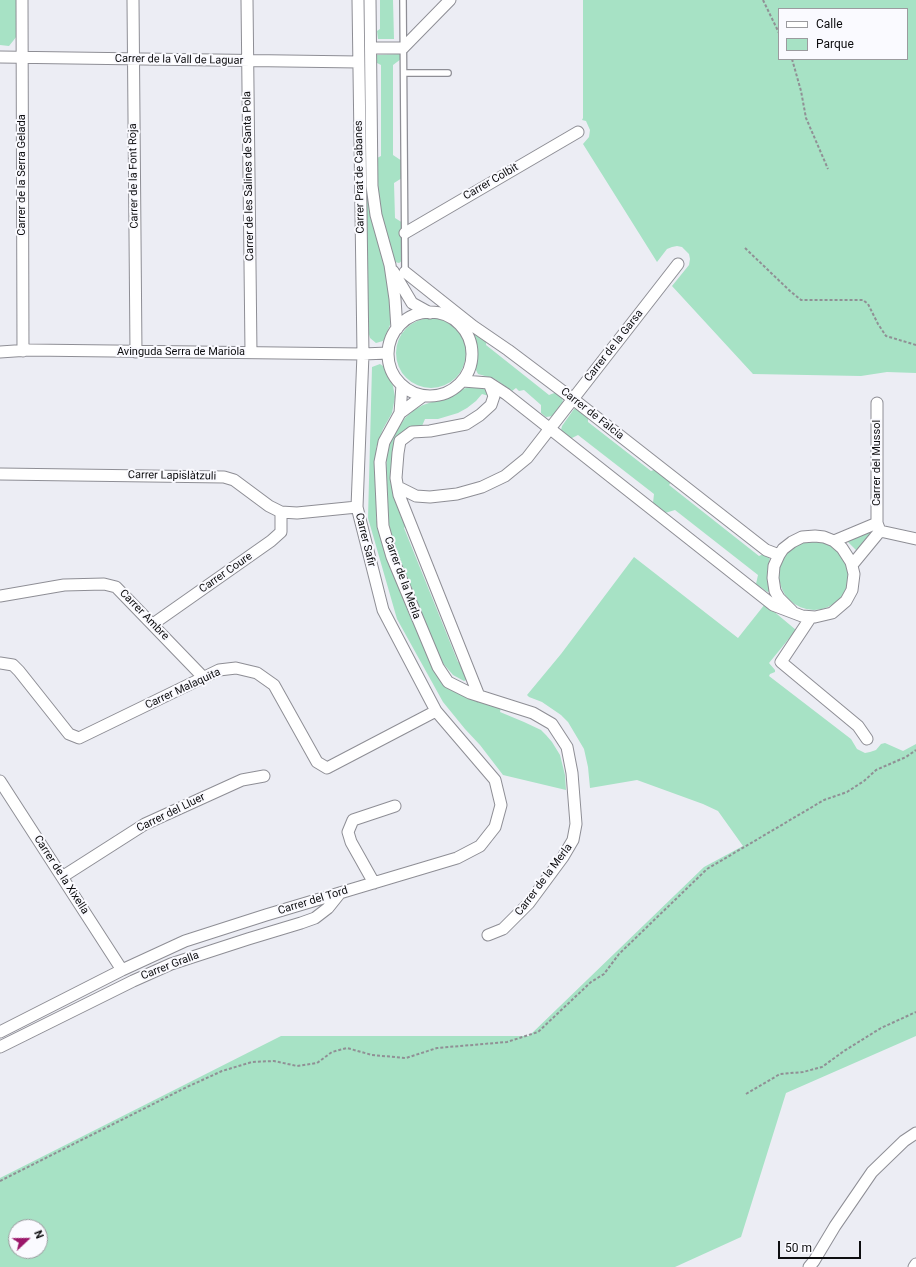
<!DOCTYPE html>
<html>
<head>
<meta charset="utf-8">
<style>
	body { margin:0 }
	#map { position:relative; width:916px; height:1267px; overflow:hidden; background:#ecedf4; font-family:Roboto,sans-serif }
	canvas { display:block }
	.legend { position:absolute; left:778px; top:8px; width:130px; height:52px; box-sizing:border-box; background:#fafaff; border:1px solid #9b9b9f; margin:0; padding:5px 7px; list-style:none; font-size:12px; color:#0d0d0f }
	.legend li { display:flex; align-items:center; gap:8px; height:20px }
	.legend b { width:20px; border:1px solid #9b9b9f }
	.north { position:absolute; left:8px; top:1219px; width:40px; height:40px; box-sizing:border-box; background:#fafaff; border:1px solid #9b9b9f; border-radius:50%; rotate:68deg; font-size:11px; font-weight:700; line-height:16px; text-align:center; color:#0d0d0f }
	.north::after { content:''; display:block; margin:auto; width:14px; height:18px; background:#9b176a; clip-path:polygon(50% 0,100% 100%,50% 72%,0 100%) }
	.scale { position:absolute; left:778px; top:1241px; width:83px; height:18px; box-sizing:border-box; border:2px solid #0d0d0f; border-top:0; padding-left:5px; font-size:12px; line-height:14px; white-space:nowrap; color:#0d0d0f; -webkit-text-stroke:3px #fafaff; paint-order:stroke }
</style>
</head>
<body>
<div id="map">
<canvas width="916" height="1267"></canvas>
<ul class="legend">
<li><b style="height:5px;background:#fff"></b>Calle</li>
<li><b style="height:11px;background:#a7e2c5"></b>Parque</li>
</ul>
<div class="north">N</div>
<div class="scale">50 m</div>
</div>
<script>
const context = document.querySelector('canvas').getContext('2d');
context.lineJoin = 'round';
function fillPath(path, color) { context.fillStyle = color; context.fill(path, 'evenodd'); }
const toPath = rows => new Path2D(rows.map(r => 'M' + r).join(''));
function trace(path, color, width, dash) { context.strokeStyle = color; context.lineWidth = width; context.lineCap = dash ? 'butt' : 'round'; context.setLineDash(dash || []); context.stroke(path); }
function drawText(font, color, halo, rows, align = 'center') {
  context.font = font + ' Roboto,sans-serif'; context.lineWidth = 4; context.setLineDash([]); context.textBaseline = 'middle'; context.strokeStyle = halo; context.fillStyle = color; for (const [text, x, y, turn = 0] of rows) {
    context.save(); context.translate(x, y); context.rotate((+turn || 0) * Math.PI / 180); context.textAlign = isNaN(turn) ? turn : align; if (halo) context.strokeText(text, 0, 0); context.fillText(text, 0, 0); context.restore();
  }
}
fillPath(toPath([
	[0,0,17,0,17,36,9,46,0,45],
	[362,0,367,0,370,216,385,267,393,317,385,338,383,341,376,343,370,338,368,331,365,226],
	[380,0,393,0,394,39,378,39,377,31,380,29],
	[583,0,916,0,916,373,887,372,861,376,753,374,672,286,689,265,690,259,689,254,682,247,677,246,672,247,667,249,657,262,583,144,589,137,590,130,586,121,582,120,583,118],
	[779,9,907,9,907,59,779,59],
	[401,54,401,59,393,65,393,155,402,161,402,178,394,183,395,218,403,223,403,260,399,263,395,262,383,226,379,205,377,158,381,156,381,65,377,63,377,55],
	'396 353a35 35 0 1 1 70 0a35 35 0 1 1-70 0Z',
	[473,333,487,337,486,345,549,395,557,392,562,396,563,403,553,416,546,417,541,413,541,405,524,390,519,391,516,388,512,391,495,379,478,374,475,368,478,350],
	[380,364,386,368,387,371,393,386,395,397,392,413,383,429,376,448,376,517,382,543,407,609,433,668,501,707,500,712,524,722,541,730,546,735,552,742,560,755,565,775,566,790,503,775,480,745,465,729,443,702,397,619,368,518,372,367],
	[475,385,486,387,489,396,482,394,476,401,467,408,458,413,438,419,425,419,422,426,411,427,399,435,396,439,394,453,409,521,404,528,458,662,467,664,471,678,464,681,453,675,441,661,392,541,386,507,386,475,387,450,390,440,405,418,414,410,423,405,447,397,460,390],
	[579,408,588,413,588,422,651,471,659,468,674,479,669,485,759,556,768,552,770,557,767,574,770,591,768,592,766,591,756,584,758,575,675,510,665,513,653,503,654,494,578,435,570,439,563,433,561,430,562,426,574,409],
	[876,527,857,551,848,542,847,539],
	'779 575a35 35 0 1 1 70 0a35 35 0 1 1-70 0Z',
	[634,557,738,638,765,604,796,630,769,663,775,670,775,672,770,674,769,676,851,739,857,749,865,753,870,752,876,750,881,744,885,743,903,751,916,744,916,1036,786,1093,741,1237,675,1267,0,1267,0,1178,281,1036,529,1036,704,867,743,846,718,811,703,804,637,780,590,788,588,767,584,749,568,722,561,715,542,702,529,697,527,695,561,654],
	[16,1227,40,1227,40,1251,16,1251]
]), '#a7e2c5');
const lane = toPath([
	[403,0,405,273],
	[404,73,448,73]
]);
const street = toPath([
	[22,0,23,351],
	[133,0,136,352],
	[247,0,251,352],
	[370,0,372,186,376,215,390,265,395,299,397,329],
	[371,48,403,48,450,0],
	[0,57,358,62],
	[405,233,578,132],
	[393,271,412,303,430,313],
	[405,272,473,326,508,350,573,399,766,550,779,555],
	'388 354a42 42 0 1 1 84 0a42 42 0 1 1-84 0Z',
	[0,352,29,350,363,354,388,353],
	[463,381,489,383,506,394,773,605,802,616,815,617,832,613,846,601,852,590,854,574,851,562,842,548,834,541,824,537,815,536,802,537,792,542,783,549,779,555,774,566,773,578,775,591,779,598,792,611],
	[402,385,400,413,423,396],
	[877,403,877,523],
	[400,413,384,442,380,462,383,526,392,557,438,667,448,682,470,693,533,713,552,724,567,747,572,773,576,824,573,840,563,857,529,903,503,929,488,935],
	[0,474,224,477,234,480,269,506,281,512,297,513,357,507],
	[398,487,416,496,430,497,457,494,482,487,505,476,527,458,678,264],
	[880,531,916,539],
	[834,541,877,523,880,531,852,565],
	[0,596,64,585,104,584,116,587,203,677],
	[811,617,781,662,858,726,867,739],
	[153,624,271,541,281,532,281,512],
	[0,663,13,665,19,671,69,734,79,738,219,670,236,668,257,673,274,685,317,762,327,768,436,711],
	[479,696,399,495,396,478,398,453,400,441,412,432,430,431,466,424,480,415,491,405,494,396,489,383],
	[0,781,122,970],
	[62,877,145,824,242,780,264,776],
	[374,883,351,842,348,832,353,820,395,806],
	[0,1032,122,970,185,941,266,915,457,858,480,846,495,827,501,805,495,780,436,711,383,610,357,507,363,354,358,0],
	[0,1047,133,981,171,964,248,939,301,923,315,918,328,908,340,893],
	[809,1267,814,1261,835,1226,872,1172,904,1141,916,1133],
	[914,1267,916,1264]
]);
trace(lane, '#8e8e95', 8);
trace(street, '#8e8e95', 13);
trace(toPath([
	[763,0,779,33],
	[792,59,801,91,806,118,828,169],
	[745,248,790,291,801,300,863,300,868,304,878,324,886,336,916,345],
	[746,1094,780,1074,803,1072,822,1067,844,1051,881,1028,916,1012],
	[0,1181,187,1087,222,1071,252,1062,274,1061,297,1066,317,1063,332,1052,347,1048,372,1055,406,1058,437,1048,507,1042,538,1032,591,982,604,974,619,954,707,869,824,800,847,792,864,781,876,770,906,757,916,750]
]), '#909095', 2, [3, 2]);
trace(lane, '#fff', 5.5);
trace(street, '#fff', 11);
drawText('11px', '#0d0d0f', '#fafaff', [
	["Carrer de la Vall de Laguar",179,60,1],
	["Carrer de la Serra Gelada",22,175,-90],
	["Carrer de la Font Roja",134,176,-91],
	["Carrer de les Salines de Santa Pola",249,176,-91],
	["Carrer Prat de Cabanes",360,177,-91],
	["Carrer Colbit",491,182,-30],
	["Carrer de la Garsa",614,346,-52],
	["Avinguda Serra de Mariola",181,352],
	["Carrer de Falcia",592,414,38],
	["Carrer del Mussol",877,463,-90],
	["Carrer Lapislàtzuli",172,476,1],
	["Carrer Safir",365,540,76],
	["Carrer Coure",226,573,-35],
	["Carrer de la Merla",402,578,70],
	["Carrer Ambre",144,615,46],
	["Carrer Malaquita",183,689,-25],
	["Carrer del Lluer",171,813,-26],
	["Carrer de la Xixella",61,875,57],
	["Carrer de la Merla",544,880,-53],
	["Carrer del Tord",313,901,-17],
	["Carrer Gralla",170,966,-21]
]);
</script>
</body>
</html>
